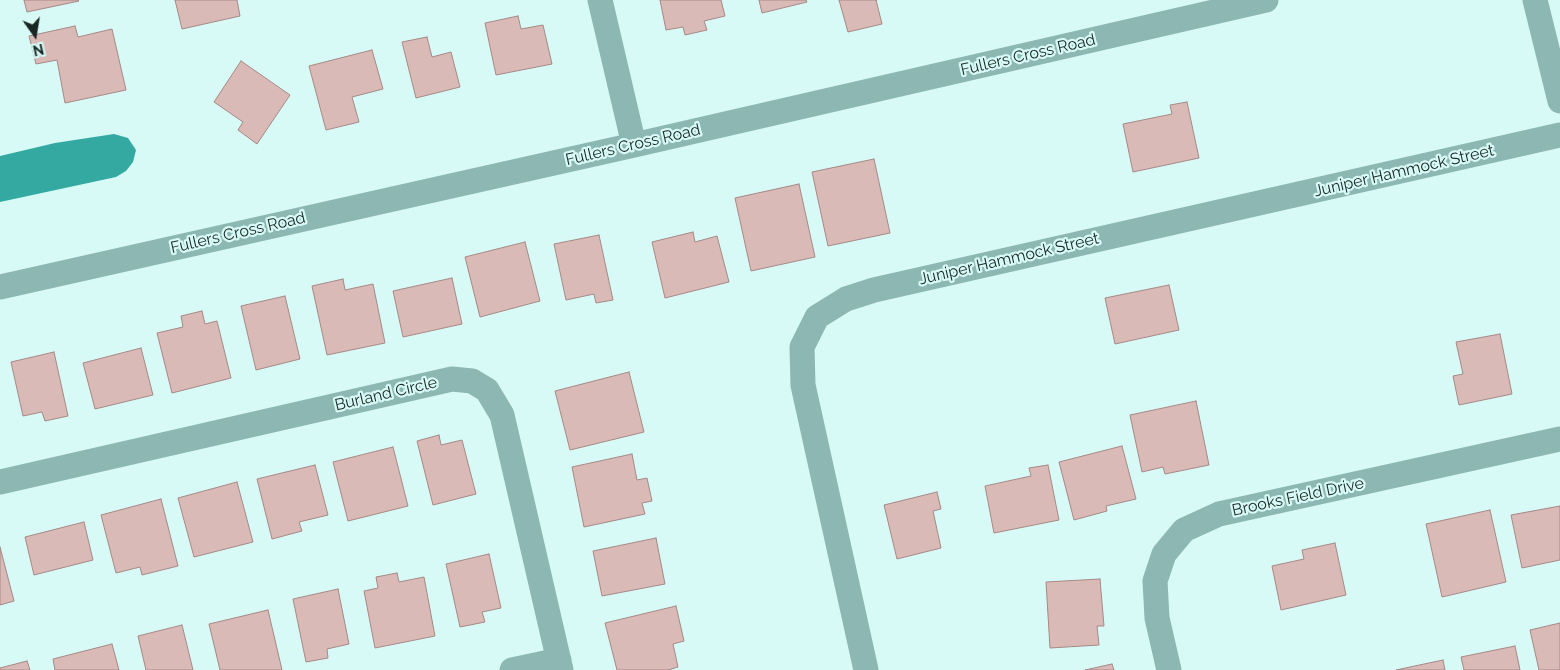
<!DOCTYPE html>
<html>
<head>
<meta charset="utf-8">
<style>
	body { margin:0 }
	#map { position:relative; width:1560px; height:670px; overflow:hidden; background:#d7faf6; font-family:Raleway,sans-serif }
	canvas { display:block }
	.north { position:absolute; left:10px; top:10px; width:50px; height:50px; -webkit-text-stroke:4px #d7faf6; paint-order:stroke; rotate:167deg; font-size:14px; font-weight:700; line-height:20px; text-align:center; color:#192624 }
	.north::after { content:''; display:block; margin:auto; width:18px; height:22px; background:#192624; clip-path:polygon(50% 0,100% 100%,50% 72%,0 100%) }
</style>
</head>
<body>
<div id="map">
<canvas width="1560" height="670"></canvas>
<div class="north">N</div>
</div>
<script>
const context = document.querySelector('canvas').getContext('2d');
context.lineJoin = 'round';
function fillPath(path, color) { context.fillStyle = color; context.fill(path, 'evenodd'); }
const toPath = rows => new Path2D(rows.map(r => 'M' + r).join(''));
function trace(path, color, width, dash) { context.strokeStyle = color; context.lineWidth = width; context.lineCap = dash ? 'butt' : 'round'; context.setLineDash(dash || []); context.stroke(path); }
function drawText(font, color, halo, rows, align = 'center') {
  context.font = font + ' Raleway,sans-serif'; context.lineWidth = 4.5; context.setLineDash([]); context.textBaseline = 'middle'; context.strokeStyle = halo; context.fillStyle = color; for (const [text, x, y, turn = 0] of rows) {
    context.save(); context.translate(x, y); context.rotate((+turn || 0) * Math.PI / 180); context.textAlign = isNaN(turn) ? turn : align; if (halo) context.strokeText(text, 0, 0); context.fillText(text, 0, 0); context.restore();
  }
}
fillPath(toPath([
	[114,134,128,138,136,150,133,162,126,171,116,177,0,202,0,156,55,143]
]), '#34a9a1');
const building = toPath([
	[24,0,78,0,79,1,27,12,24,0],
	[175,0,237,0,240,16,182,29,175,0],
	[660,0,721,0,725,16,704,21,707,30,685,35,683,27,666,30,660,0],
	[759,0,806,0,807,2,762,13,759,0],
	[839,0,877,0,876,0,882,24,848,32,839,0],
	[518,16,521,29,543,25,552,64,496,75,485,23,518,16],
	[75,26,78,37,112,29,126,90,65,103,57,60,36,64,29,36,75,26],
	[427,37,432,57,451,52,460,87,416,98,402,42,427,37],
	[372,50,383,89,352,97,359,122,326,130,309,66,372,50],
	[241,61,290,95,257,144,238,130,243,122,214,102,241,61],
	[1187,102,1199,158,1133,172,1123,124,1172,114,1170,105,1187,102],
	[874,159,890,233,828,246,812,172,874,159],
	[799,184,815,257,751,271,735,198,799,184],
	[693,232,695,242,717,236,729,282,665,298,652,242,693,232],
	[599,235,613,300,596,303,594,294,566,300,554,244,599,235],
	[525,242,540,301,480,317,465,257,525,242],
	[452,278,462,324,403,337,393,291,452,278],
	[343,279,345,290,373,284,385,343,327,355,312,286,343,279],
	[1169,285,1179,330,1115,344,1105,298,1169,285],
	[285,296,300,359,256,370,241,306,285,296],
	[202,311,205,324,217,321,231,378,172,393,157,333,183,327,181,316,202,311],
	[1500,334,1512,394,1459,405,1453,376,1463,374,1456,342,1500,334],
	[141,348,153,395,95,409,83,363,141,348],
	[54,352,68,416,45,421,42,412,23,416,11,362,54,352],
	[629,372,644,432,570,450,555,391,629,372],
	[1196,401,1209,465,1165,474,1163,467,1142,472,1130,415,1196,401],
	[439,435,441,445,462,440,476,494,433,505,417,441,439,435],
	[1122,446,1136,499,1106,506,1107,511,1074,520,1059,462,1122,446],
	[393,447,408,506,348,521,333,462,393,447],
	[632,454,637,480,647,478,652,501,642,503,645,514,584,527,572,467,632,454],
	[315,465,328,515,299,522,302,531,272,539,257,479,315,465],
	[1048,465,1059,520,994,533,985,486,1031,476,1029,468,1048,465],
	[237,482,253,542,194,557,178,498,237,482],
	[937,492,941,509,933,511,941,548,897,559,884,505,937,492],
	[161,499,178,566,142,575,140,567,116,573,101,515,161,499],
	[1560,506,1560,560,1522,568,1511,515,1560,506],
	[1490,510,1506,582,1442,597,1426,524,1490,510],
	[84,522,93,560,34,575,25,537,84,522],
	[656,538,665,584,602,596,593,551,656,538],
	[1335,543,1346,595,1281,610,1272,566,1304,559,1302,550,1335,543],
	[0,547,14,601,0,605,0,547],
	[489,554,501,608,482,612,485,622,460,627,446,564,489,554],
	[397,573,399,582,424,577,435,636,375,648,364,591,378,588,376,577,397,573],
	[1100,579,1104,626,1097,626,1099,645,1050,648,1046,582,1100,579],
	[338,589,349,644,327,649,328,658,306,662,293,599,338,589],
	[676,606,684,641,673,644,678,667,668,670,617,670,605,623,676,606],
	[268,610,282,670,220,670,209,624,268,610],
	[1560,623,1560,670,1539,670,1530,630,1560,623],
	[182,625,193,670,146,670,138,636,182,625],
	[112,644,119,670,55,670,53,659,112,644],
	[1515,646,1520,670,1464,670,1461,657,1515,646],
	[1443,660,1445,670,1396,670,1443,660],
	[27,661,30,670,0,670,0,668,27,661],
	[1112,664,1114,670,1085,670,1112,664]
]);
fillPath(building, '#d9bab7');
trace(building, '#a68886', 1);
trace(toPath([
	[600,0,634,145],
	[1535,0,1560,101],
	[0,287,634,145,1266,0],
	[0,482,452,379,472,381,487,390,502,415,561,670],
	[512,670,559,660],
	[866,670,803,385,802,347,817,317,846,299,874,290,1560,135],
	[1169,670,1157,618,1155,581,1164,554,1184,530,1219,514,1560,439]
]), '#8cb7b2', 25);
drawText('16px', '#192624', '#d7faf6', [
	["Fullers Cross Road",1028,55,-13],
	["Fullers Cross Road",633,145,-13],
	["Juniper Hammock Street",1404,171,-13],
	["Fullers Cross Road",238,233,-13],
	["Juniper Hammock Street",1009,259,-13],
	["Burland Circle",386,394,-13],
	["Brooks Field Drive",1298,497,-12]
]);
</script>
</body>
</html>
